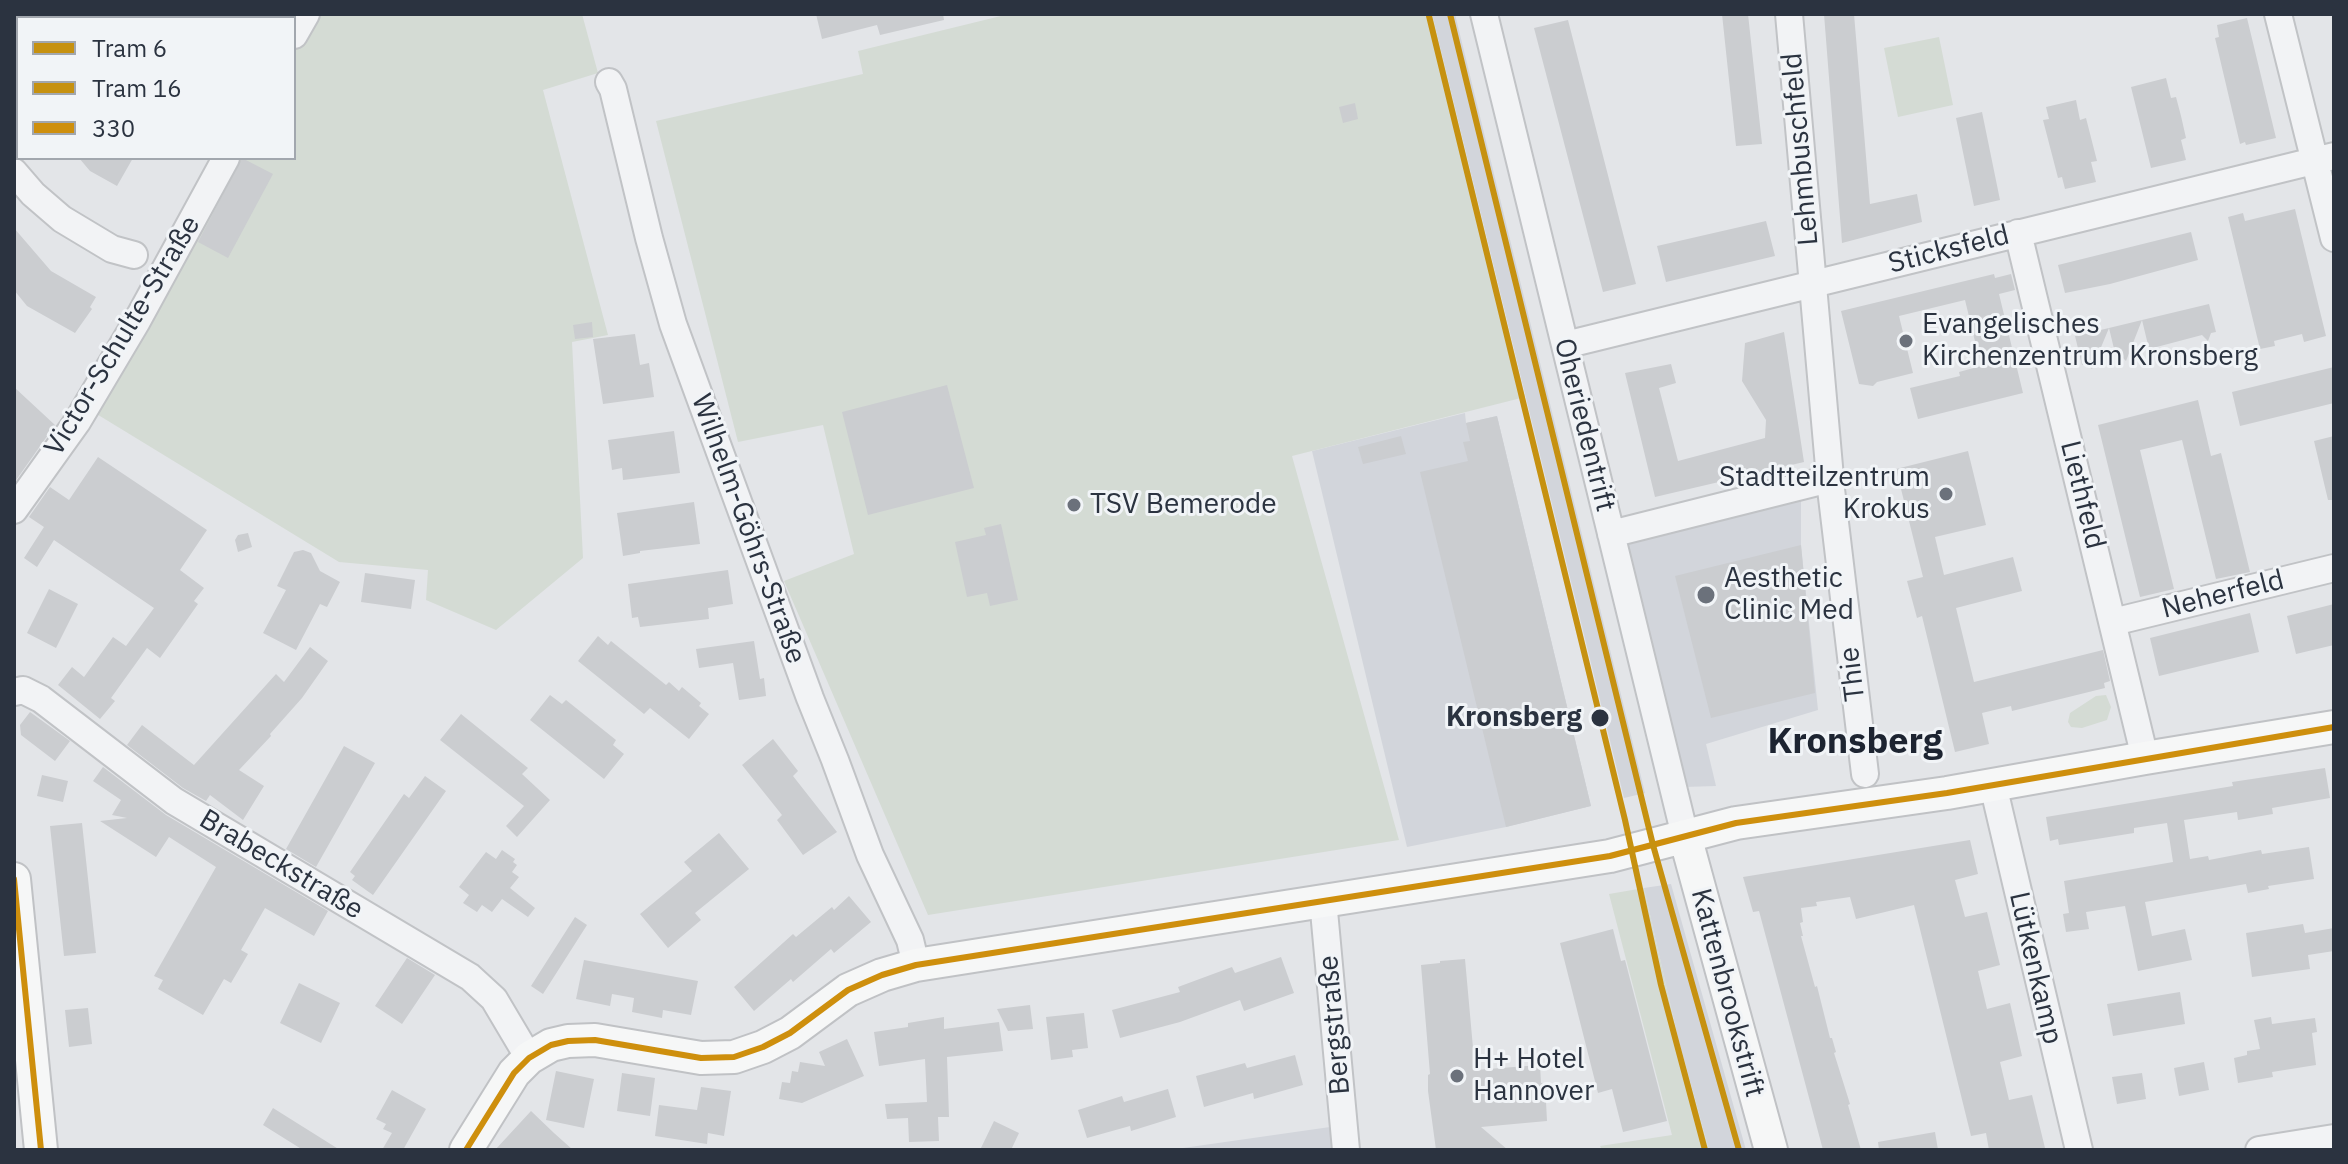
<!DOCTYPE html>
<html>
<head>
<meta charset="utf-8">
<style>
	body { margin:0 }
	#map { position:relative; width:2348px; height:1164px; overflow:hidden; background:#e3e5e8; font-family:"IBM Plex Sans",sans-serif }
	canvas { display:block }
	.frame { position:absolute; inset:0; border:16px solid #2b3340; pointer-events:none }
	.legend { position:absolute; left:16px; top:16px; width:280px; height:144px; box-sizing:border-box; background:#f1f4f7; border:2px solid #a2a7ae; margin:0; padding:10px 14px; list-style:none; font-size:24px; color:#2b3340 }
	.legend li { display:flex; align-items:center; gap:16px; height:40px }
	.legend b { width:40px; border:2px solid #a2a7ae }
</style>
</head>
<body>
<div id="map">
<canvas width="2348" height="1164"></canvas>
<div class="frame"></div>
<ul class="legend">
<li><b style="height:10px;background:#c69110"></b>Tram 6</li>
<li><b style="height:10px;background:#c69110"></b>Tram 16</li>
<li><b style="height:10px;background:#ce8f0d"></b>330</li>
</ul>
</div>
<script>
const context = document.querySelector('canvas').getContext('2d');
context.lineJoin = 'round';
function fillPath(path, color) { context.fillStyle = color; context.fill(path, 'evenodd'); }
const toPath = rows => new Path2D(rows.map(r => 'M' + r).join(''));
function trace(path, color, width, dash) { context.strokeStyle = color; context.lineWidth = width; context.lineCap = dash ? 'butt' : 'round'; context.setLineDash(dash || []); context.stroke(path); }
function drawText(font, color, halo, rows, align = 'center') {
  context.font = font + ' "IBM Plex Sans",sans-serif'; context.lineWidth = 6; context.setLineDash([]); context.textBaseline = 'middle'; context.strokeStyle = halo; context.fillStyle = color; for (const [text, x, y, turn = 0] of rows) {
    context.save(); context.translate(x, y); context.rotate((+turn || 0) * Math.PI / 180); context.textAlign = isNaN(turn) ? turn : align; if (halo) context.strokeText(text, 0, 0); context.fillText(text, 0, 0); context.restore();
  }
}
fillPath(toPath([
	[1432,14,1455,14,1645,793,1624,798],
	[1465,413,1466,423,1497,416,1591,806,1506,827,1407,847,1312,451],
	[1801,497,1801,545,1818,710,1706,744,1716,786,1684,787,1624,540],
	[1671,884,1746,1150,1709,1150,1678,1038,1644,888],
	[1344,1125,1346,1150,1169,1150]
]), '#d2d5db');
fillPath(toPath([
	[297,14,582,14,598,73,543,90,608,335,572,342,583,558,496,630,426,600,428,570,339,562,95,413,219,158,294,158,294,20],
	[1009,14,1432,14,1525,397,1292,456,1399,840,928,915,784,581,854,554,823,425,738,442,656,121,863,74,858,51],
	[1939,37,1953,105,1898,117,1884,48],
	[2106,695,2111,707,2107,720,2082,728,2071,727,2068,722,2070,713,2096,696],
	[1644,888,1678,1038,1709,1150,1602,1150,1600,1146,1672,1135,1609,894]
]), '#d4dbd4');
fillPath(toPath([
	[816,14,943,14,944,20,880,35,877,25,822,39],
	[1722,14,1748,14,1762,144,1736,146],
	[1824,14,1854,14,1870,204,1917,194,1922,222,1842,243],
	[2247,18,2276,138,2246,145,2245,142,2240,144,2215,38,2219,37,2217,25],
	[1568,20,1636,284,1603,292,1534,28],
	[2166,78,2171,98,2176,97,2181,116,2186,138,2181,140,2186,160,2151,168,2131,87],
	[2076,100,2080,120,2086,118,2097,161,2091,162,2096,182,2065,189,2062,177,2058,178,2043,120,2049,119,2046,107],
	[1355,103,1358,119,1343,123,1339,107],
	[1982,112,2000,200,1974,206,1956,118],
	[79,158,133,158,117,186,90,171],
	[242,158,273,174,228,258,198,242],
	[2295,209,2326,336,2304,342,2302,334,2274,341,2275,346,2260,349,2228,217,2243,213,2245,221],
	[1766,221,1775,256,1666,282,1657,246],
	[14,228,51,271,96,297,90,307,92,309,75,333,27,306,14,290],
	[2191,232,2198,260,2110,284,2065,293,2058,265],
	[1994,274,1995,278,2011,274,2015,290,1999,294,2023,393,1918,419,1910,388,1960,376,1959,372,1981,366,1965,300,1899,316,1913,373,1877,382,1873,386,1859,384,1841,311],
	[2209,304,2216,332,2211,333,2208,341,2202,335,2149,349,2142,320],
	[2142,320,2126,361,2120,355,2116,357,2109,328],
	[592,322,593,337,575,339,573,325],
	[2109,328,2092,369,2087,364,2082,365,2075,336],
	[1784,332,1804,462,1655,497,1625,373,1671,364,1676,383,1659,388,1678,461,1765,438,1766,420,1742,381,1745,343],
	[635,334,640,365,649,363,654,397,603,404,593,339],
	[2334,367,2334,403,2240,426,2232,392],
	[947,385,974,488,868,515,842,412],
	[14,387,55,425,14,483],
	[2198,400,2211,456,2221,453,2250,572,2216,579,2182,440,2140,450,2174,589,2140,597,2098,425],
	[1497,416,1591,806,1506,827,1420,472,1468,461,1463,442,1470,441,1466,423],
	[674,431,680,473,623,480,622,468,612,470,608,440],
	[1401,436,1406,454,1363,464,1358,447],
	[2334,436,2334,500,2328,500,2314,441],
	[1968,451,1986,525,1935,537,1944,575,2013,557,2022,591,1956,608,1974,682,2103,650,2110,681,2104,683,2105,688,2012,711,2011,706,1982,713,1989,744,1955,752,1922,616,1917,618,1907,581,1923,577,1896,469],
	[98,457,207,530,180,570,204,588,194,601,198,604,160,658,147,648,111,698,115,701,100,719,58,685,72,667,84,677,113,637,126,646,154,608,54,540,37,567,24,558,44,527,29,517,50,487,69,500],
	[694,502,700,544,640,551,640,553,623,556,617,513],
	[1001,524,1018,600,990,606,987,593,967,597,955,542,986,535,984,528],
	[248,533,252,547,238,552,235,540,238,535],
	[1801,545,1815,693,1711,718,1675,576],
	[303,550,311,553,320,571,340,582,327,607,320,604,296,650,263,633,286,590,277,586,294,552],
	[728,570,733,604,708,608,709,619,640,627,638,617,632,618,628,584],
	[365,573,415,580,411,609,361,602],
	[49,589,78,604,56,648,27,633],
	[2334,604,2334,645,2296,654,2287,616],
	[2250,613,2259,652,2159,676,2150,638],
	[598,636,608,645,611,641,666,685,669,682,679,691,682,687,701,703,699,706,709,714,689,739,650,708,644,714,578,661],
	[754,641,760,679,764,678,766,696,739,700,733,663,699,668,696,649],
	[310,647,328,661,302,698,270,734,271,736,239,770,264,786,243,820,210,795,206,801,183,788,127,745,142,725,194,765,276,674,284,682],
	[550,695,562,704,566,700,616,740,613,745,624,754,604,779,530,720],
	[30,712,70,741,55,761,21,735,20,725],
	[461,714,528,768,522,774,550,800,517,837,506,826,524,806,440,740],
	[773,739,798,771,793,776,837,832,803,855,777,820,782,815,742,765],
	[344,746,375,763,316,867,286,849],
	[103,767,166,815,328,911,314,936,265,908,241,950,248,954,231,983,224,979,203,1015,158,989,163,980,154,976,216,867,169,837,156,857,100,821,127,818,112,815,121,800,93,781],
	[2325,768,2330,798,2272,808,2273,814,2238,820,2237,812,2184,820,2190,859,2208,856,2209,860,2261,850,2262,854,2309,847,2314,879,2268,886,2269,889,2248,893,2246,884,2145,902,2152,936,2185,929,2192,960,2138,971,2125,906,2086,912,2089,929,2066,932,2063,914,2069,913,2064,881,2173,862,2167,823,2134,828,2134,833,2059,845,2058,839,2050,841,2046,817,2233,786,2232,782],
	[42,775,68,781,63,802,37,796],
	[425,776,446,791,373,895,352,880,355,876,350,872,404,794,409,798],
	[82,823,96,953,64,956,50,826],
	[719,833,749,869,695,913,701,920,668,948,640,914,692,871,684,862],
	[1970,840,1978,874,1955,880,1965,917,1987,912,2000,965,1978,971,1987,1009,2010,1003,2022,1056,2000,1062,2009,1100,2032,1095,2045,1148,1989,1150,1986,1133,1971,1136,1914,905,1856,919,1850,897,1816,902,1817,906,1801,908,1803,922,1800,923,1803,936,1801,936,1815,987,1817,986,1830,1038,1832,1038,1836,1052,1834,1053,1850,1104,1848,1105,1861,1150,1823,1150,1759,911,1753,912,1743,877],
	[502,850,515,859,513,862,517,865,512,872,519,877,510,888,535,908,528,917,502,899,492,912,482,905,477,912,463,903,469,895,459,887,486,852,496,859],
	[849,896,871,922,834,953,831,949,793,982,791,979,754,1011,734,987,793,934,796,937,832,907,834,910],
	[575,917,587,925,543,994,531,986],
	[2303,924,2305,933,2334,928,2334,951,2308,955,2310,969,2252,977,2246,933],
	[1613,929,1621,961,1625,960,1667,1121,1623,1132,1612,1089,1598,1093,1560,943],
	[1281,957,1294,993,1244,1011,1240,1000,1180,1022,1120,1038,1112,1010,1180,992,1178,987,1232,967,1235,973],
	[407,958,435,975,402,1024,375,1006],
	[1465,959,1475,1070,1540,1065,1541,1083,1545,1083,1547,1121,1481,1127,1508,1150,1436,1150,1428,1091,1428,1075,1430,1074,1421,965,1440,963,1440,961],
	[584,960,698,981,691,1015,663,1010,662,1018,632,1012,634,998,612,994,610,1006,576,999],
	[299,983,340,1003,321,1043,280,1023],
	[2180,992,2185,1024,2113,1036,2107,1004],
	[1030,1005,1033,1029,1008,1031,997,1009],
	[88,1008,92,1044,69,1047,65,1010],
	[1084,1013,1088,1048,1072,1050,1073,1057,1051,1060,1046,1017],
	[944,1017,944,1029,999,1022,1003,1051,947,1057,949,1117,938,1117,939,1141,909,1142,908,1118,887,1119,885,1104,927,1102,925,1059,879,1066,874,1032,908,1027,908,1023],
	[2271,1017,2272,1024,2315,1018,2317,1032,2312,1033,2316,1065,2272,1072,2273,1077,2238,1083,2234,1058,2247,1055,2247,1051,2260,1049,2254,1020],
	[847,1039,864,1076,802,1103,779,1099,782,1082,790,1083,792,1071,798,1072,800,1062,825,1066,819,1052],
	[1295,1055,1303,1085,1254,1099,1253,1093,1204,1107,1196,1076,1245,1063,1247,1068],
	[2204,1062,2209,1090,2179,1096,2174,1068],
	[556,1071,594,1079,584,1128,546,1120],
	[622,1073,655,1078,650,1116,617,1111],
	[2142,1073,2146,1099,2117,1104,2112,1077],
	[701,1087,731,1091,724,1136,708,1133,707,1144,655,1136,659,1105,697,1110],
	[1168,1089,1176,1117,1131,1131,1130,1126,1087,1138,1078,1110,1122,1096,1124,1102],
	[392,1090,426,1109,403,1150,382,1150,392,1133,383,1129,386,1124,376,1119],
	[273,1108,340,1150,303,1150,263,1125],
	[531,1111,554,1133,573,1150,495,1150],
	[994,1121,1019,1133,1011,1150,980,1150],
	[1935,1132,1938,1150,1879,1150,1878,1142]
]), '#cbcdd0');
const minor = toPath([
	[1484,14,1685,836],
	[1789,14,1831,489,1865,774],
	[2278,14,2334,238],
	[294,35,306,14],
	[609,82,613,89,649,238,673,324,810,698,835,760,870,855,910,940,916,965],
	[14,172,33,194,62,219,112,249,134,255],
	[2018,233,2145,758],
	[1565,345,2334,156],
	[14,510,77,422,137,321,226,158],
	[1611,534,1830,479],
	[2113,622,2334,568],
	[14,692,23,690,41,699,174,801,470,977,494,999,529,1058],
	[1993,785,2079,1150],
	[1323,900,1346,1150],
	[2259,1150,2334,1138]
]);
const major = toPath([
	[1685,836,1771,1150],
	[14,879,41,1150],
	[466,1150,514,1073,529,1058,551,1045,568,1041,595,1040,701,1058,734,1057,763,1047,790,1033,848,990,882,975,916,965,1610,856,1736,823,1947,793,2145,758,2334,727]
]);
trace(minor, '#c1c3c6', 30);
trace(major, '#c0c2c5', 36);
trace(minor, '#f2f3f5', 26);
trace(major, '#f6f7f7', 32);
trace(toPath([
	[14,879,41,1150],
	[466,1150,514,1073,529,1058,551,1045,568,1041,595,1040,701,1058,734,1057,763,1047,790,1033,848,990,882,975,916,965,1610,856,1736,823,1947,793,2334,727]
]), '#ce8f0d', 6);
trace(toPath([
	[1450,14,1653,845,1739,1150]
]), '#c69110', 6);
trace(toPath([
	[1429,16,1625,820,1661,985,1705,1150]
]), '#c69110', 6);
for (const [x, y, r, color] of [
	[1906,341,8,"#6b717b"],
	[1946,494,8,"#6b717b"],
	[1074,505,8,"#6b717b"],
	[1706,595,10,"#6b717b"],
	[1600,718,10,"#2b3340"],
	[1457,1076,8,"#6b717b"]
]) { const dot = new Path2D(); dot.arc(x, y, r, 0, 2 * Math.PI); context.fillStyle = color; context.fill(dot); trace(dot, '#f1f4f7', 3); }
drawText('28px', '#2b3340', '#f1f4f7', [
	["Lehmbuschfeld",1801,149,-95],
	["Sticksfeld",1949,250,-14],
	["Victor-Schulte-Straße",123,336,-59],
	["Oheriedentrift",1584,425,76],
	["Liethfeld",2082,495,76],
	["Wilhelm-Göhrs-Straße",748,529,70],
	["Neherfeld",2223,595,-14],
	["Thie",1853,674,-97],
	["Brabeckstraße",281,865,31],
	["Lütkenkamp",2035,968,77],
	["Kattenbrookstrift",1727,993,75],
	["Bergstraße",1335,1025,-95]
]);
drawText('28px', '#2b3340', '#f1f4f7', [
	["Evangelisches",1922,325],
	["Kirchenzentrum Kronsberg",1922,357],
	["Stadtteilzentrum",1930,478,"right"],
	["Krokus",1930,510,"right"],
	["TSV Bemerode",1090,505],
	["Aesthetic",1724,579],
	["Clinic Med",1724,611],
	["H+ Hotel",1473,1060],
	["Hannover",1473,1092]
], 'left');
drawText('bold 28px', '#2b3340', '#f1f4f7', [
	["Kronsberg",1582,718]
], 'right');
drawText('bold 36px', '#1d2431', '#f1f4f7', [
	["Kronsberg",1855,743]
]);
</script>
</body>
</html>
